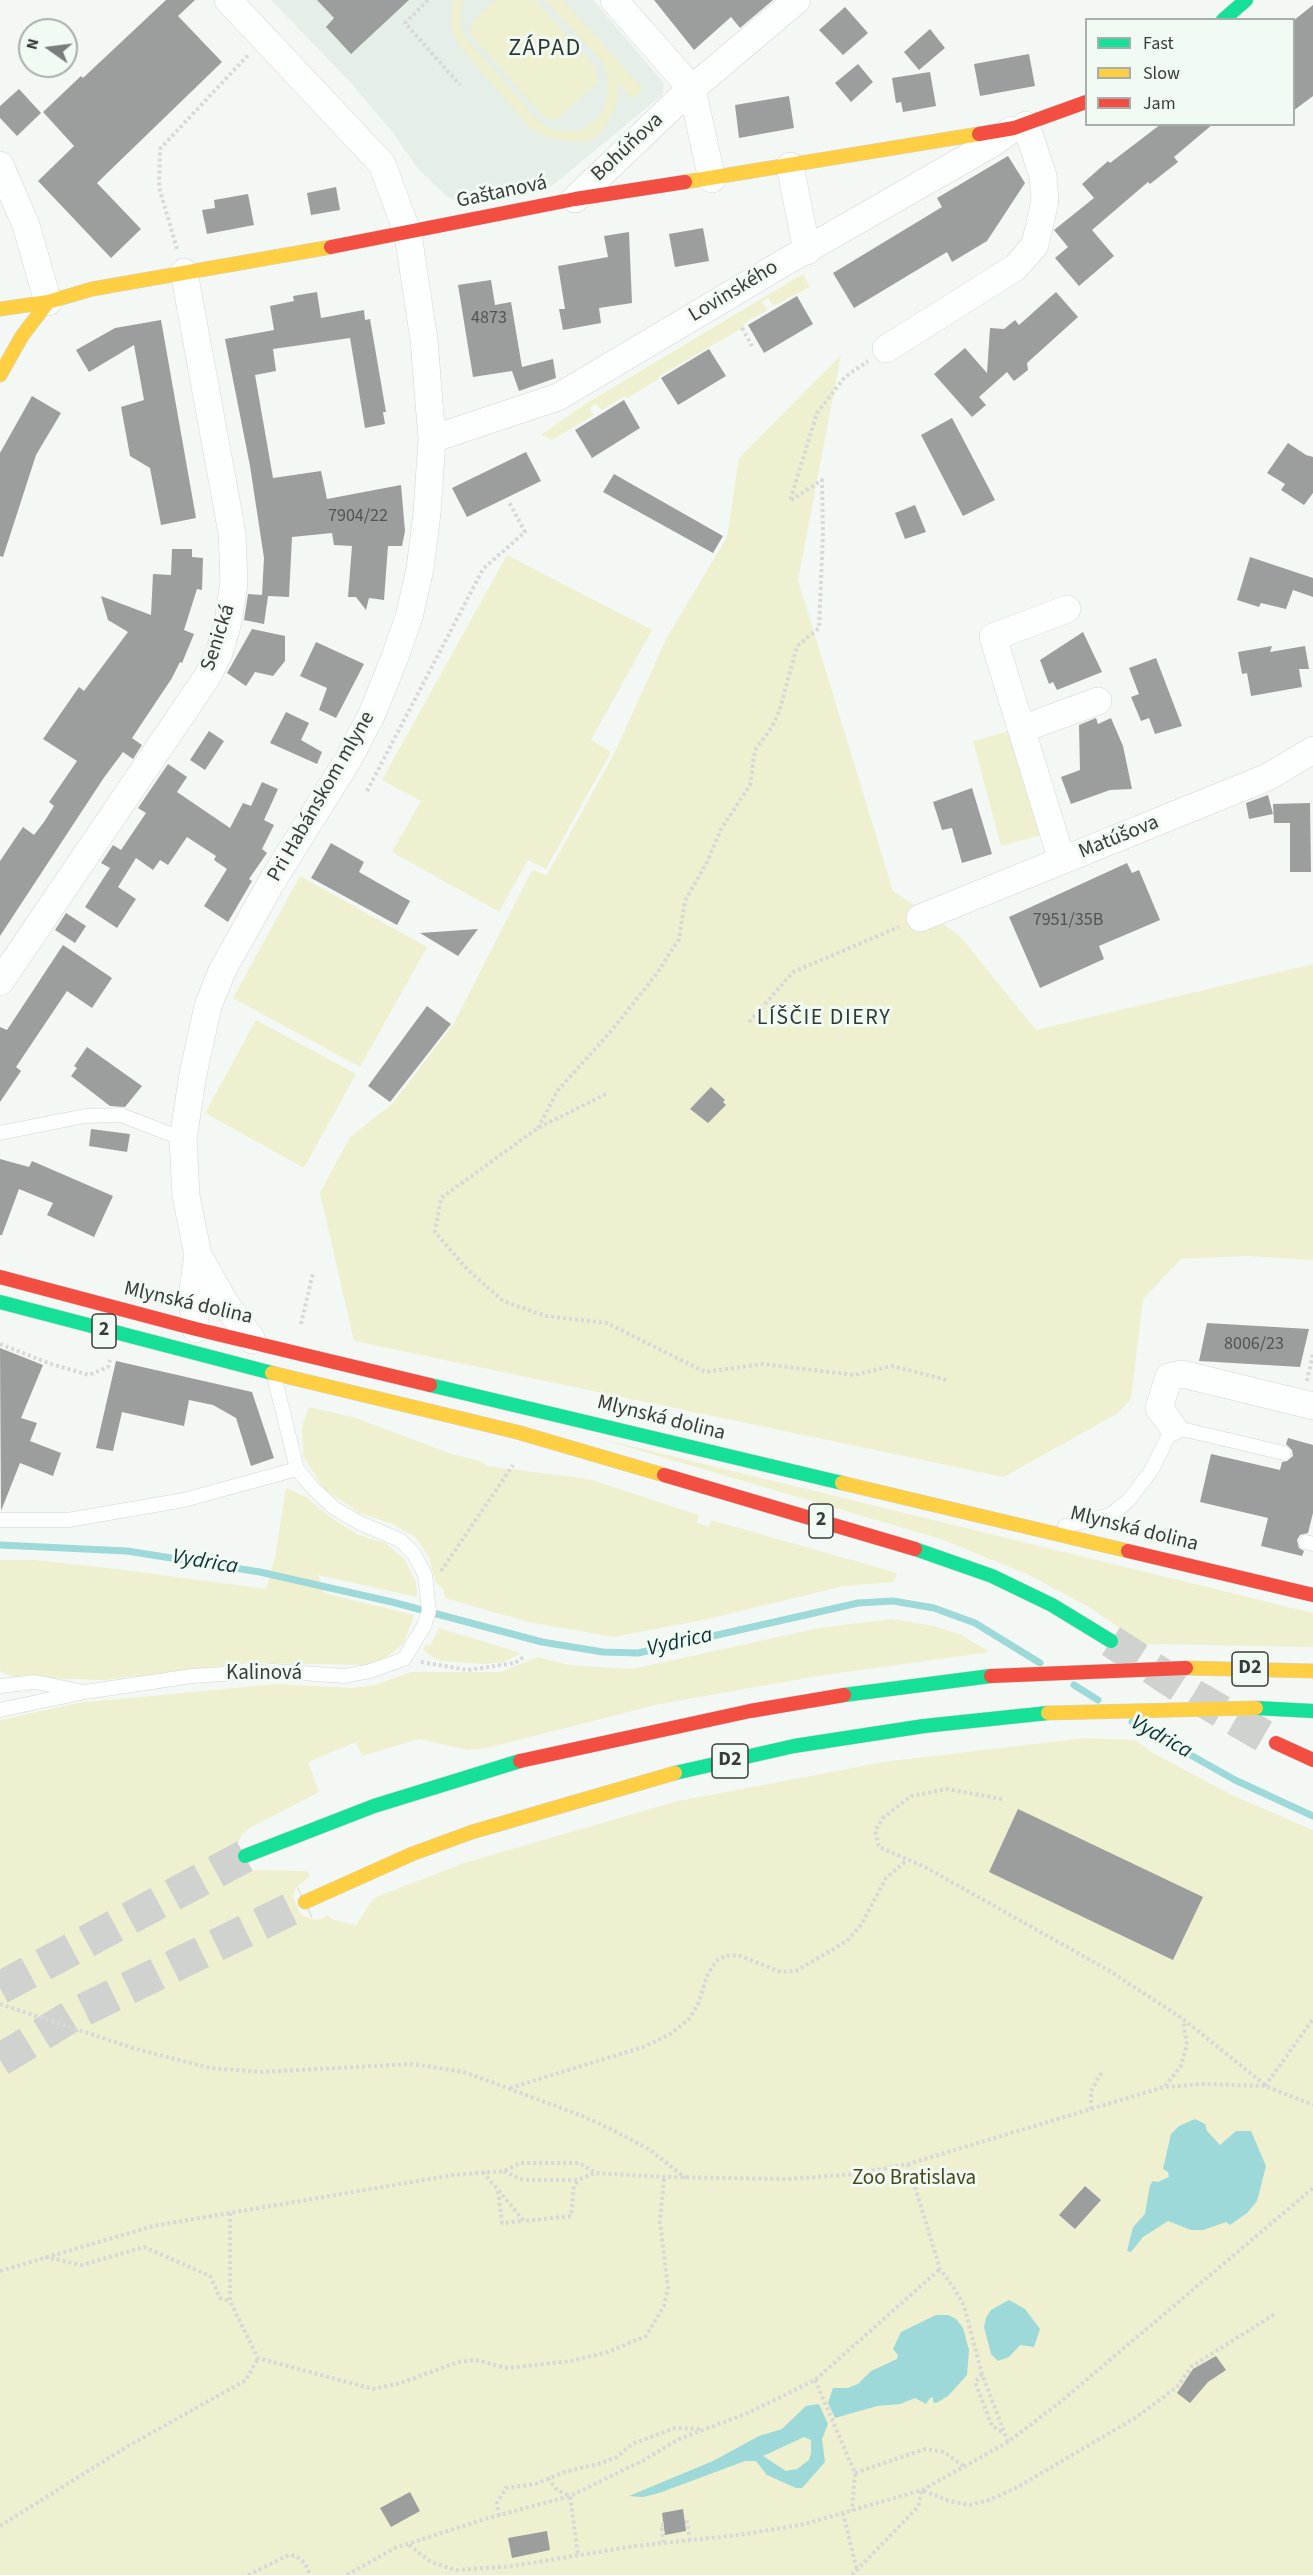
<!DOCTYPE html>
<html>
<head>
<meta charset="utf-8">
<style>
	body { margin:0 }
	#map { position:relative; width:1313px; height:2575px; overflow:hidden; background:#f4f8f5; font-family:"Source Sans 3",sans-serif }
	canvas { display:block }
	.legend { position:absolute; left:1085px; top:18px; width:210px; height:108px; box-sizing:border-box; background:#f2faf4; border:2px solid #a8aea9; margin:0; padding:8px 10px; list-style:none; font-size:18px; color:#393c39 }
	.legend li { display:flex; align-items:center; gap:12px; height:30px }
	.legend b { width:30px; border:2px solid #a8aea9 }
	.north { position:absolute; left:18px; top:18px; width:60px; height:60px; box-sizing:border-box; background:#f2faf4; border:2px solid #a8aea9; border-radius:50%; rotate:284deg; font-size:16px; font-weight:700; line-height:24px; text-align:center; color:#393c39 }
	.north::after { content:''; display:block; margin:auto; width:21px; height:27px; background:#7a7e7b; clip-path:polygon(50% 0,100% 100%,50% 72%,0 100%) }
</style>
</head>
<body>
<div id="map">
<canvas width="1313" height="2575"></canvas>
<ul class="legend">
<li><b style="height:8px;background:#16e098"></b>Fast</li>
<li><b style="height:8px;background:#ffcf43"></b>Slow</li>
<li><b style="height:8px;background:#f24e42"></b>Jam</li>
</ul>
<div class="north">N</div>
</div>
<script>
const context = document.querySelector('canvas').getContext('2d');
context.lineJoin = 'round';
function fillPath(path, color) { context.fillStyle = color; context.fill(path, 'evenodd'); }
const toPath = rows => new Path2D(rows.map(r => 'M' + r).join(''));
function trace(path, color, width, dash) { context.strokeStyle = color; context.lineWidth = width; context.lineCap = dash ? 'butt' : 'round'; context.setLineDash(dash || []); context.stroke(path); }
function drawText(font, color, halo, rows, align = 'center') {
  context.font = font + ' "Source Sans 3",sans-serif'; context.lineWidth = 6; context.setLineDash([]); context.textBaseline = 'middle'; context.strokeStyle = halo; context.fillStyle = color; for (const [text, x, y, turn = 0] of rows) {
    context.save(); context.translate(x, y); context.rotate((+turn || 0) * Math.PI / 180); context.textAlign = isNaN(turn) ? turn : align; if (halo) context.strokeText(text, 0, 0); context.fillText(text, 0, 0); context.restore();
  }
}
fillPath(toPath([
	[271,0,593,0,663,82,664,88,662,95,552,186,460,203,449,198,418,169,393,133,351,83]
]), '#e5efe7');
fillPath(toPath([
	[453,0,464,0,461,7,460,27,466,38,538,121,551,129,567,132,583,130,595,121,604,110,608,94,607,78,604,63,545,0,563,0,643,89,633,99,618,83,617,103,605,128,594,139,584,142,548,138,531,129,458,44,451,26],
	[495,0,535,0,595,67,598,82,556,120,544,117,470,34,472,22],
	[803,274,810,287,773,306,768,298,762,302,767,310,743,324,744,327,658,377,659,379,627,398,625,396,602,410,596,404,590,408,594,415,552,440,541,435,582,406],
	[841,355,798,580,893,891,959,935,1036,1030,1313,964,1313,1260,1248,1256,1181,1259,1143,1299,1131,1399,1118,1413,1004,1477,354,1341,320,1193,350,1137,392,1104,454,1023,532,870,547,875,615,752,666,639,727,537,739,458],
	[507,555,652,630,591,740,611,752,546,869,528,860,499,912,392,852,421,801,382,780],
	[1017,729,1045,834,1001,846,973,741],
	[300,876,427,947,360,1067,233,998],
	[256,1020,356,1074,304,1168,205,1113],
	[309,1407,356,1418,452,1454,480,1461,487,1466,589,1479,699,1515,697,1523,709,1527,711,1520,897,1573,894,1582,843,1586,708,1619,614,1637,528,1622,445,1598,444,1590,435,1581,429,1557,415,1537,395,1525,360,1513,324,1489,303,1456,302,1427],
	[590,1436,1313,1613,1313,1647,1143,1644,1089,1607,1029,1575,941,1539],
	[286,1488,306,1497,330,1517,357,1534,387,1544,405,1560,416,1582,417,1597,318,1575,324,1593,414,1615,404,1643,392,1653,378,1662,364,1665,251,1663,105,1680,14,1677,0,1671,0,1560,35,1560,125,1570,266,1589,275,1557],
	[891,1619,934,1626,961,1635,990,1652,818,1676,660,1704,487,1748,468,1750,419,1739,362,1756,356,1742,308,1762,319,1792,250,1828,242,1834,235,1849,246,1870,307,1871,310,1876,296,1888,293,1896,301,1915,318,1920,328,1915,331,1919,356,1925,374,1898,464,1863,674,1802,883,1762,1084,1738,1135,1740,1153,1753,1232,1795,1313,1830,1313,2575,0,2575,0,1720,78,1703,276,1684,352,1688,375,1685,411,1672,500,1672,538,1657,569,1665,632,1669,819,1628],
	[439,1628,518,1652,520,1654,503,1662,485,1664,440,1661,426,1653,423,1648,427,1644,430,1646]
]), '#eef0cf');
fillPath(toPath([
	[1195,2119,1205,2124,1207,2131,1220,2145,1236,2131,1251,2131,1266,2166,1257,2201,1247,2213,1230,2225,1226,2222,1203,2230,1191,2230,1168,2221,1143,2237,1131,2252,1127,2251,1133,2227,1145,2214,1150,2185,1153,2181,1158,2182,1169,2177,1168,2172,1163,2169,1171,2134,1179,2126],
	[1009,2300,1025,2309,1040,2329,1034,2347,1020,2345,1009,2357,998,2361,991,2354,984,2327,986,2318,991,2310],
	[936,2315,948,2315,956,2319,963,2328,969,2350,967,2375,948,2396,936,2403,933,2402,933,2397,930,2398,926,2404,915,2398,900,2404,877,2406,835,2418,828,2403,833,2388,848,2388,858,2384,871,2371,897,2359,898,2355,893,2349,901,2332],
	[819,2404,828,2424,822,2439,825,2462,802,2488,796,2488,767,2475,756,2461,745,2461,659,2493,643,2497,629,2496,713,2461,759,2436,782,2429,806,2406],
	[804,2437,811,2440,811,2453,809,2460,797,2469,786,2471,763,2456]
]), '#9cd9d8');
trace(toPath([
	[0,1545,127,1551,260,1572,392,1602,542,1642,603,1652,638,1653,858,1603,893,1601,934,1608,975,1623,1040,1663],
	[1074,1685,1098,1700],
	[1132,1722,1235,1780,1313,1816]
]), '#9cd9d8', 7);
fillPath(toPath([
	[166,0,195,0,178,16,222,62,97,183,141,229,111,258,38,181,74,146,43,112,81,76,83,78],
	[317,0,409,0,351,54,326,27,334,18],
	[654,0,773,0,740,28,731,17,694,50],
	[1313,5,1313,96,1293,111,1293,21],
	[845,7,868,33,843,55,819,30],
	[930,29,945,48,919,70,904,52],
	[1029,54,1035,86,980,96,974,64],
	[858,64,873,82,851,102,835,83],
	[930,72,936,106,903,112,901,102,896,103,892,78],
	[19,89,41,113,17,136,0,118,0,106],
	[789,96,794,128,739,138,735,105],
	[1161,124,1213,124,1174,157,1178,162,1150,184,1148,182,1092,230,1114,256,1079,286,1055,258,1068,247,1054,230,1094,198,1082,184,1108,161,1110,163],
	[1008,156,1025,183,987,241,952,262,947,252,854,308,833,273,942,207,937,198],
	[336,187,340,210,311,215,307,193],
	[248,194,254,225,207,234,202,210,215,208,214,200],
	[703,228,709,261,675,267,669,234],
	[629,232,632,303,599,308,601,323,563,330,559,309,565,309,558,266,608,257,604,236],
	[491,280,495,305,511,302,522,367,553,359,556,378,519,391,512,371,473,377,458,285],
	[317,292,321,318,364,310,365,320,370,319,386,412,383,412,385,424,365,428,350,338,273,349,276,371,255,375,273,478,321,471,327,499,401,485,405,531,402,546,388,546,384,600,369,598,366,610,356,597,348,597,352,546,334,545,332,533,292,537,289,597,268,596,264,624,244,620,248,594,262,595,264,558,250,466,225,339,274,330,270,306,294,301,293,296],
	[1056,292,1078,317,1027,363,1028,370,1014,381,1007,372,979,397,986,405,972,417,934,374,965,348,987,373,990,328,1004,329,1015,320,1019,325],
	[797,296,813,324,764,353,748,325],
	[161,320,196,518,161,525,150,468,130,456,121,407,144,400,134,345,89,372,76,350,115,328],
	[709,349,726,376,678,405,661,378],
	[32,396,61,413,36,455,3,557,0,556,0,453],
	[624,400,640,428,592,458,575,430],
	[952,418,995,500,963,516,921,435],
	[1288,443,1306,455,1313,457,1313,493,1304,505,1281,490,1285,484,1267,473],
	[526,452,541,481,467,517,452,488],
	[614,474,723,536,713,553,603,492],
	[915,505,926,532,905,539,895,513],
	[172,549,192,549,192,557,203,558,202,590,197,589,184,630,194,634,182,663,180,662,172,678,132,738,142,745,133,759,123,752,103,779,0,936,0,861,23,827,34,835,44,822,54,806,49,802,77,761,43,739,79,687,84,691,128,632,108,620,101,596,151,615,153,574,171,575],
	[1250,557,1313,578,1313,597,1293,590,1286,609,1261,603,1259,607,1237,600],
	[252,629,285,636,285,661,273,676,255,672,246,686,227,673],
	[1083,632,1102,672,1057,690,1053,682,1049,684,1040,660],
	[316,642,364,664,336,718,319,710,327,688,300,676],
	[1272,646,1270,652,1305,646,1309,669,1299,669,1302,687,1251,696,1247,673,1242,674,1238,652],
	[1156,658,1182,726,1155,734,1149,718,1141,721,1131,697,1139,694,1129,668],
	[286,712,309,723,301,740,322,752,317,764,270,743],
	[1096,718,1098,724,1111,718,1123,746,1132,789,1110,790,1071,804,1061,777,1080,770,1079,725],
	[209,731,224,741,205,770,190,760],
	[168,764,187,777,177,792,230,828,243,803,251,806,262,782,278,789,264,820,274,825,262,849,267,853,249,879,252,881,228,922,204,906,227,869,214,860,216,856,187,837,168,865,160,860,153,870,136,858,118,887,136,899,117,928,85,907,110,868,101,863,113,845,121,850,146,813,138,808],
	[972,788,992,854,962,863,952,828,942,830,933,802],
	[1268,795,1273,814,1249,819,1246,803],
	[1310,803,1311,872,1290,872,1290,823,1274,823,1273,804],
	[331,843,364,862,359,872,410,901,397,925,311,878],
	[1127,863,1132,873,1139,870,1160,920,1099,946,1104,959,1040,988,1009,917],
	[66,913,86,926,75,943,55,930],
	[478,929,458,956,420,933],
	[63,945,112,978,92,1008,67,991,16,1067,21,1071,0,1102,0,1027,7,1030],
	[427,1006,451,1024,390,1102,368,1086],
	[87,1047,142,1086,125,1107,110,1106,71,1076,77,1068,74,1066],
	[711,1087,725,1100,723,1102,726,1105,708,1123,690,1109],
	[91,1129,130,1134,127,1152,89,1146],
	[0,1159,29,1167,32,1161,113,1196,94,1237,47,1215,53,1203,19,1189,2,1235,0,1235],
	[1207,1323,1309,1329,1300,1367,1199,1361],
	[0,1348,43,1365,21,1418,37,1423,30,1441,61,1453,53,1476,20,1463,1,1511],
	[116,1361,252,1392,274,1458,251,1466,236,1418,213,1405,189,1400,184,1426,122,1412,113,1451,96,1448],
	[1288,1438,1313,1445,1313,1513,1308,1533,1300,1535,1297,1540,1299,1548,1304,1551,1302,1556,1261,1546,1268,1518,1200,1502,1211,1454,1280,1470,1282,1462,1287,1461,1293,1456,1292,1450,1286,1444],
	[1018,1809,1203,1897,1173,1960,989,1872],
	[1085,2186,1101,2200,1075,2229,1059,2215],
	[1216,2356,1226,2370,1208,2382,1190,2403,1177,2393,1193,2369],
	[410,2492,420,2511,391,2527,380,2508],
	[683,2509,686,2531,665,2535,662,2513],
	[547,2531,550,2550,512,2558,508,2538]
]), '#9b9e9c');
trace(toPath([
	[1111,1641,1193,1695,1276,1743]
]), '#cfd2cf', 33, [33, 16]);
trace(toPath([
	[0,1988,245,1856],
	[0,2060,73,2015,305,1902]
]), '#cfd2cf', 33, [33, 16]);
const lane = toPath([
	[0,1133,85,1116,121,1115,183,1139],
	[0,1520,68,1520,184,1500,297,1469],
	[1065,1526,1110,1515,1128,1501,1151,1471,1173,1427,1284,1453],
	[1306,1542,1313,1544],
	[0,1686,35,1682,80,1691],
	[0,1710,85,1692,192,1676,273,1671,345,1676,370,1671,404,1659,424,1626,429,1611,425,1575,414,1554,400,1540,360,1523,334,1508,312,1487,297,1469,274,1376]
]);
const street = toPath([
	[228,0,382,164,408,234,424,340,432,439,427,513,420,569,409,617,395,657,372,714,348,760,271,883,222,971,208,1006,193,1074,183,1139,186,1196,198,1255,225,1303,252,1340],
	[614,0,692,89,712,179],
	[0,165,26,225,48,302],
	[790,166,807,251],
	[575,199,681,98,797,0],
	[886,349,1016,267,1035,245,1045,201,1043,176,1026,125],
	[432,439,558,397,785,262,991,144,1011,130],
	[1022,729,1098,701],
	[1062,861,993,637,1067,609],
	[920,918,1268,777,1313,750],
	[0,982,207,677,219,653,228,622,234,583,232,533,184,272],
	[196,1329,192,1297,198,1255],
	[1173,1427,1159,1408,1169,1377,1182,1374,1313,1406]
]);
const fast = toPath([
	[1223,20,1246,0],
	[0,1302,272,1373],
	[430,1385,842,1483],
	[915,1549,992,1576,1052,1605,1111,1641],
	[844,1695,991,1676],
	[1256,1708,1313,1711],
	[675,1773,794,1746,924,1726,1048,1713],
	[245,1856,374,1806,520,1761]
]);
const slow = toPath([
	[685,182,979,134],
	[0,309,48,302,92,289,331,247],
	[0,375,22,336,48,302],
	[272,1373,517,1432,664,1475],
	[842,1483,1128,1551],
	[1186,1668,1313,1671],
	[305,1902,412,1854,472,1832,675,1773]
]);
const jam = toPath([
	[979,134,1014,128,1086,102],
	[331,247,575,199,685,182],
	[0,1277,196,1329,430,1385],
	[664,1475,915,1549],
	[1128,1551,1313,1595],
	[1276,1743,1313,1760],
	[520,1761,750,1711,844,1695]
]);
trace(lane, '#d2d5d3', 15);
trace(street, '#d2d5d3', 28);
trace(fast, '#d2d5d3', 15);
trace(slow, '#d2d5d3', 15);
trace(jam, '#d2d5d3', 15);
trace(toPath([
	[428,0,405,23,460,85],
	[177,249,159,187,160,149,249,54],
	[742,328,752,346],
	[367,791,483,569,525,532,509,502],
	[749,1022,793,972,899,927],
	[606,1094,538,1128,441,1198,435,1232,467,1269,503,1301,546,1316,607,1323,705,1372,763,1364,854,1375,892,1366,947,1380],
	[538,1128,558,1090,612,1030,655,976,679,939,685,901,707,862,721,829,750,785,755,750,772,727,780,709,797,646,819,628,823,534,822,480,790,501,817,413,845,377,868,361],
	[301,1324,313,1273],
	[0,1344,51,1364,89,1375,108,1367,110,1360],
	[1307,1381,1313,1354],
	[441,1571,513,1465],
	[421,1662,468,1670,515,1663,525,1656],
	[1002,1799,947,1789,911,1796,883,1818,875,1831,879,1847,925,1867,1108,1970,1183,2019,1265,2085],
	[0,2004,136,2049,210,2068,260,2072,413,2064,464,2072,580,2115,615,2131,650,2150,686,2178],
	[1165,2086,1181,2066,1187,2045,1183,2020],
	[1265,2086,1313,2019],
	[510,2088,643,2047,669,2035,689,2019,699,2002,707,1976,716,1961,725,1956,738,1955,781,1972,796,1971,847,1941,861,1925,886,1878,907,1860],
	[1091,2109,1091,2091,1102,2072],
	[908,2164,940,2269,956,2291,964,2306,982,2374,1008,2442],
	[504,2171,520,2179,532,2180,578,2180,595,2173],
	[483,2172,524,2221,571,2216,574,2186,578,2180],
	[498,2191,502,2223,524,2221],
	[230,2213,230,2301,258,2358,373,2389,401,2383,458,2362,475,2360,507,2368,571,2361,608,2352,646,2336,664,2306,668,2288,660,2222,664,2178],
	[45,2257,82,2265,144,2247,210,2276,220,2298,230,2301],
	[0,2271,153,2226,453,2175,504,2171,520,2163,579,2163,596,2173,664,2177,788,2179,855,2174,908,2164,1164,2087,1202,2084,1265,2086,1313,2105],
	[982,2374,975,2382,992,2426,1004,2433],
	[815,2380,855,2473,852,2511],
	[855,2473,925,2449,944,2452,965,2467],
	[548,2478,557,2490,570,2496,578,2555],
	[843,2513,857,2570],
	[499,2516,497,2503,506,2488,536,2484,564,2472,598,2464,617,2457,632,2444,675,2428,700,2429],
	[685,2522,687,2522,690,2540],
	[664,2525,661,2525,664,2543],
	[0,2526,128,2446,246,2380,258,2358],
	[409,2545,431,2562,456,2570,513,2566,635,2546,739,2535,805,2524,922,2490,1008,2442,1059,2403,1313,2188],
	[248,2575,289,2555,296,2556,305,2563,310,2575],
	[347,2575,395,2548,485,2519,570,2496,644,2460,679,2439,748,2413,815,2380,940,2269],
	[852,2575,918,2507,922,2490,949,2501,970,2505,989,2500,1016,2488,1135,2418,1177,2387,1192,2366,1275,2314]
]), '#d8d8d8', 4, [3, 3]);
trace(lane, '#fdfefe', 14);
trace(street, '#fdfefe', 27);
trace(fast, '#16e098', 14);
trace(slow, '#ffcf43', 14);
trace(jam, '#f24e42', 14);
const slowBridge = toPath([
	[1048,1713,1256,1708]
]);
const jamBridge = toPath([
	[991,1676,1186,1668]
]);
trace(slowBridge, '#d2d5d3', 15, []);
trace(jamBridge, '#d2d5d3', 15, []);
trace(slowBridge, '#ffcf43', 14);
trace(jamBridge, '#f24e42', 14);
drawText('18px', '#525452', null, [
	["4873",489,319],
	["7904/22",358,517],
	["7951/35B",1068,921],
	["8006/23",1254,1345]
]);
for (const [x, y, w] of [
	[104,1331,24],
	[821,1521,24],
	[1250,1669,36],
	[730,1761,36]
]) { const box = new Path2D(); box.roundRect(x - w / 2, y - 17, w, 34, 4.5); context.fillStyle = '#f2faf4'; context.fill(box); trace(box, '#393c39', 1.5); }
drawText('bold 20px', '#393c39', null, [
	["2",104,1331],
	["2",821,1521],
	["D2",1250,1669],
	["D2",730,1761]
]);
drawText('21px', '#393c39', '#f2faf4', [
	["Bohúňova",628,148,-43],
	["Gaštanová",502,193,-12],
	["Lovinského",734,292,-31],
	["Senická",219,638,-72],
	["Pri Habánskom mlyne",322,797,-60],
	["Matúšova",1119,838,-22],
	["Mlynská dolina",188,1304,13],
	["Mlynská dolina",661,1419,14],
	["Mlynská dolina",1134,1530,14],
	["Kalinová",264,1674]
]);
drawText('21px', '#494818', '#f2faf4', [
	["Zoo Bratislava",914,2179]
]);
context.letterSpacing = '1.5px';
drawText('22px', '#313833', '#f2faf4', [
	["LÍŠČIE DIERY",824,1019]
]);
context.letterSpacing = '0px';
drawText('italic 22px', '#083434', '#f2faf4', [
	["Vydrica",205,1563,9],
	["Vydrica",680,1643,-13],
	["Vydrica",1161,1738,29]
]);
context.letterSpacing = '1.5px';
drawText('24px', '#313833', '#f2faf4', [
	["ZÁPAD",545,50]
]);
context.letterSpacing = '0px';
</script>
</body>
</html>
